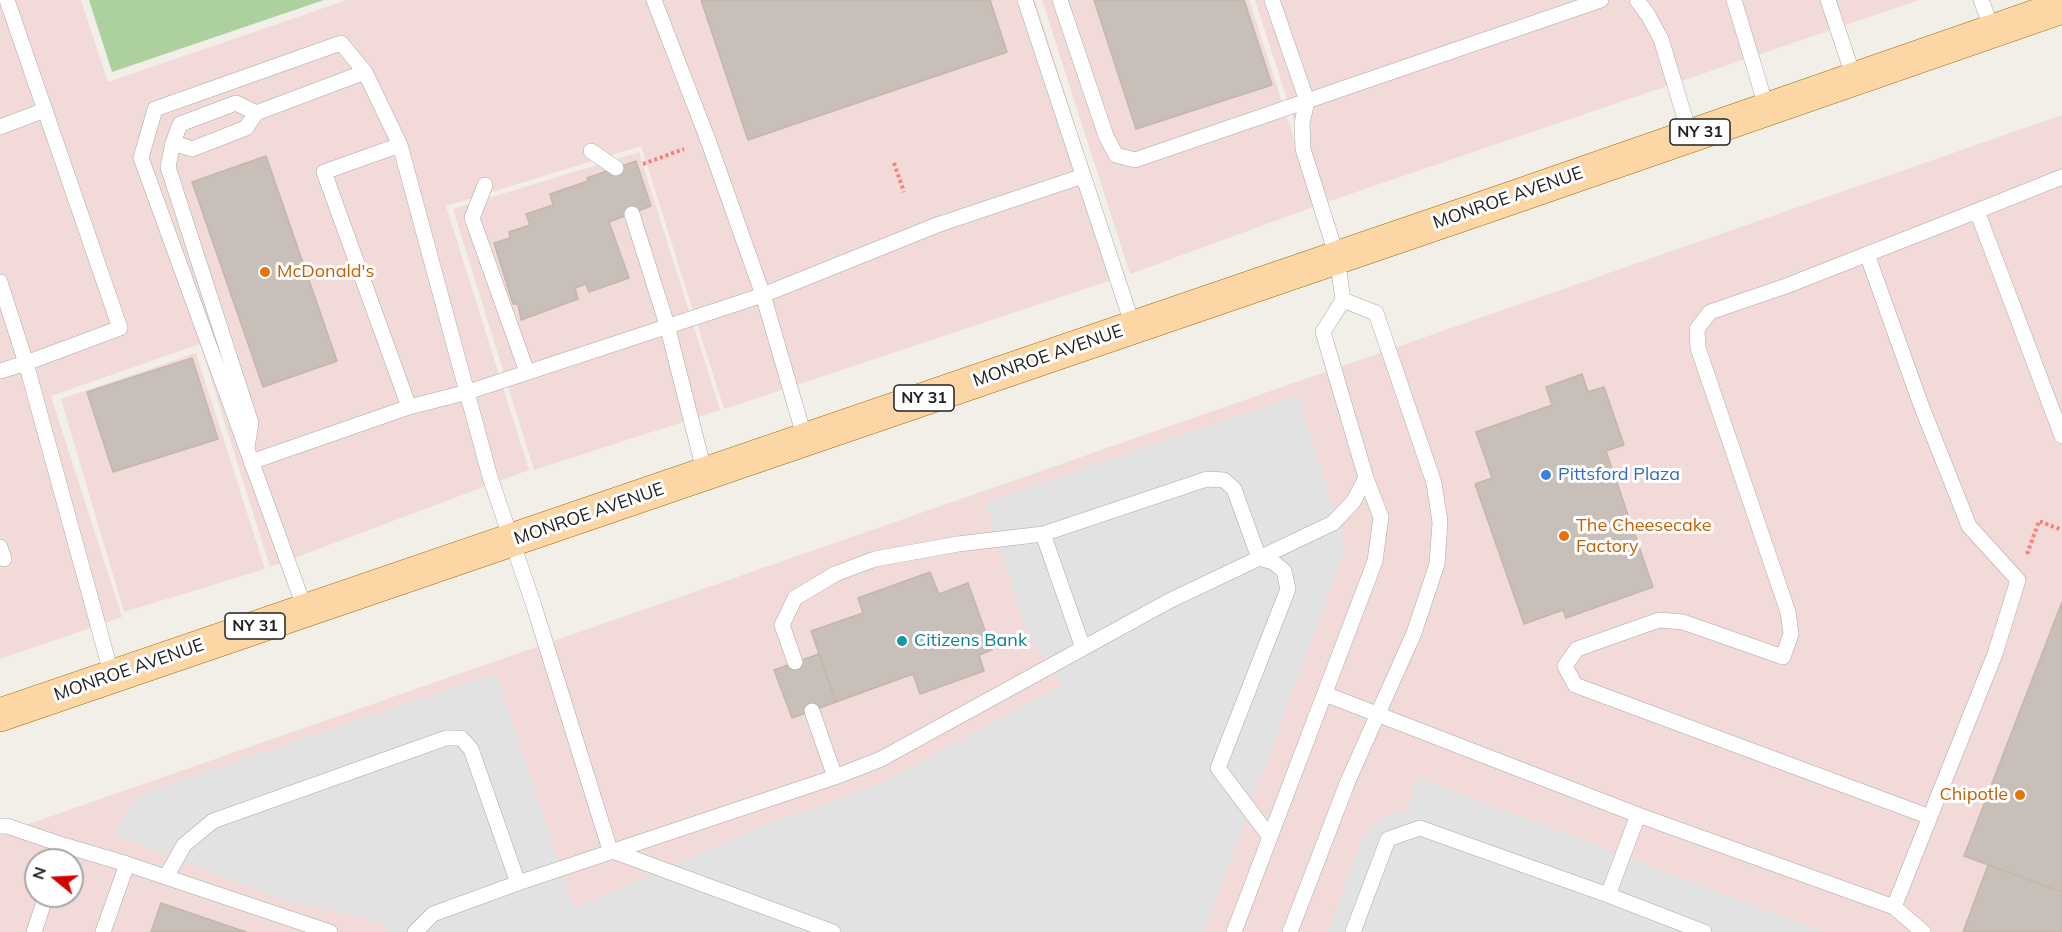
<!DOCTYPE html>
<html>
<head>
<meta charset="utf-8">
<style>
	body { margin:0 }
	#map { position:relative; width:2062px; height:932px; overflow:hidden; background:#f2efe9; font-family:Mulish,sans-serif }
	canvas { display:block }
	.north { position:absolute; left:24px; top:848px; width:60px; height:60px; box-sizing:border-box; background:#fff; border:2px solid #a7a7a7; border-radius:50%; rotate:288deg; font-size:16px; font-weight:700; line-height:24px; text-align:center; color:#222 }
	.north::after { content:''; display:block; margin:auto; width:21px; height:27px; background:#d40000; clip-path:polygon(50% 0,100% 100%,50% 72%,0 100%) }
</style>
</head>
<body>
<div id="map">
<canvas width="2062" height="932"></canvas>
<div class="north">N</div>
</div>
<script>
const context = document.querySelector('canvas').getContext('2d');
context.lineJoin = 'round';
function fillPath(path, color) { context.fillStyle = color; context.fill(path, 'evenodd'); }
const toPath = rows => new Path2D(rows.map(r => 'M' + r).join(''));
function trace(path, color, width, dash) { context.strokeStyle = color; context.lineWidth = width; context.lineCap = dash ? 'butt' : 'round'; context.setLineDash(dash || []); context.stroke(path); }
function drawText(font, color, halo, rows, align = 'center') {
  context.font = font + ' Mulish,sans-serif'; context.lineWidth = 6; context.setLineDash([]); context.textBaseline = 'middle'; context.strokeStyle = halo; context.fillStyle = color; for (const [text, x, y, turn = 0] of rows) {
    context.save(); context.translate(x, y); context.rotate((+turn || 0) * Math.PI / 180); context.textAlign = isNaN(turn) ? turn : align; if (halo) context.strokeText(text, 0, 0); context.fillText(text, 0, 0); context.restore();
  }
}
fillPath(toPath([
	[0,0,81,0,108,82,347,0,1035,0,1123,276,724,409,641,146,446,206,529,470,270,567,200,344,51,396,122,617,0,659],
	[1042,0,1249,0,1316,206,1130,274],
	[1255,0,1919,0,1321,204],
	[2062,115,2062,932,0,932,0,834],
	[36,860,72,860,72,896,36,896],
	[639,152,720,410,534,470,453,209],
	[196,353,265,569,124,612,61,399]
]), '#f2dad9');
fillPath(toPath([
	[89,0,324,0,112,72]
]), '#add19e');
fillPath(toPath([
	[1298,396,1346,547,1204,932,388,932,383,923,285,900,114,835,135,796,496,673,574,908,768,824,882,783,1063,684,1028,635,985,502],
	[1418,777,1822,932,1328,932,1363,837,1380,817,1408,810]
]), '#e2e2e2');
const building = toPath([
	[701,0,990,0,1007,52,748,140,701,0],
	[1094,0,1244,0,1272,85,1136,129,1094,0],
	[266,156,337,361,263,387,192,182,266,156],
	[636,161,651,206,609,222,629,278,589,292,586,284,575,288,578,299,521,320,518,304,513,304,494,243,510,238,509,232,530,225,526,214,553,205,550,194,588,181,587,178,636,161],
	[192,358,218,439,113,472,87,392,192,358],
	[1582,374,1588,392,1604,387,1624,445,1606,451,1653,587,1566,618,1563,610,1524,624,1475,484,1492,478,1476,432,1552,405,1546,387,1582,374],
	[930,572,939,594,968,583,992,650,979,655,984,671,920,694,913,674,836,702,811,631,863,613,858,598,930,572],
	[2062,602,2062,892,1964,856,2062,602],
	[819,654,836,702,792,718,774,670,819,654],
	[1988,865,2062,892,2062,932,1963,932,1988,865],
	[161,903,246,932,151,932,161,903]
]);
fillPath(building, '#c7bfb8');
trace(building, '#c4b6ab', 1.5);
const service = toPath([
	[7,0,120,328,26,363,112,676],
	[654,0,708,140,763,295,805,439],
	[1025,0,1133,326],
	[1060,0,1106,136,1116,155,1135,160,1601,0],
	[1637,0,1648,15,1661,39,1690,135],
	[1734,0,1767,109],
	[1828,0,1854,78],
	[1981,0,1993,31],
	[0,127,45,110],
	[173,143,192,149,246,128,256,113],
	[400,145,324,172,409,407],
	[591,151,616,168],
	[485,185,472,218,527,372],
	[1977,211,2062,177],
	[632,214,667,325,705,474],
	[1867,254,1921,405,1969,526,2018,580,1995,654,1894,907],
	[0,282,26,363,0,371],
	[247,447,251,423,168,167,173,143,180,124,236,103,256,113,365,72],
	[251,462,409,407,468,392,763,295,937,225,1083,176],
	[0,547,4,559],
	[1259,558,1273,562,1284,571,1288,589,1218,768,1270,837],
	[305,609,141,158,155,109,341,43,365,72,400,145,490,477,533,603,610,850],
	[1083,648,1043,534,1207,479,1224,480,1234,489,1259,558],
	[795,662,782,625,795,598,835,574,875,559,958,544,1043,534],
	[1325,694,1638,815,1894,907,1923,932],
	[812,711,835,777],
	[1930,817,1575,685,1565,666,1577,649,1659,620,1683,622,1783,657,1791,634,1788,612,1698,348,1697,329,1710,312,1786,286,1977,211,2062,436],
	[0,826,7,826,63,845,58,860],
	[63,845,127,864,330,932],
	[610,850,833,932],
	[166,877,184,845,213,821,446,738,461,738,471,749,518,883],
	[1608,895,1704,932],
	[34,932,46,896],
	[103,932,127,864],
	[415,932,433,914,518,883,835,777,881,759,1169,601,1333,523,1353,502,1366,478],
	[1234,932,1375,561,1381,517,1366,478,1323,332,1343,300,1337,257,1303,149,1302,123,1307,101,1272,0],
	[1290,932,1348,781,1414,633,1437,564,1440,522,1434,483,1376,313,1343,300],
	[1353,932,1388,839,1420,828,1608,895,1638,815]
]);
const primary = toPath([
	[0,715,1494,204,2062,7]
]);
trace(service, '#a9a9a9', 16);
trace(primary, '#a06b00', 34);
trace(toPath([
	[894,163,904,192],
	[643,164,684,149],
	[2027,554,2039,521,2062,530]
]), '#fa8072', 4, [3, 3]);
trace(service, '#fff', 15);
trace(primary, '#fcd6a4', 33);
for (const [x, y, r, color] of [
	[265,272,6,"#e8710a"],
	[1546,475,6,"#3f7fe0"],
	[1564,536,6,"#e8710a"],
	[902,641,6,"#0f9aa8"],
	[2020,795,6,"#e8710a"]
]) { const dot = new Path2D(); dot.arc(x, y, r, 0, 2 * Math.PI); context.fillStyle = color; context.fill(dot); trace(dot, '#fff', 2); }
for (const [x, y, w] of [
	[1700,132,60],
	[924,398,60],
	[255,626,60]
]) { const box = new Path2D(); box.roundRect(x - w / 2, y - 13, w, 26, 4.5); context.fillStyle = '#fff'; context.fill(box); trace(box, '#222', 1.5); }
drawText('bold 16px', '#222', null, [
	["NY 31",1700,132],
	["NY 31",924,398],
	["NY 31",255,626]
]);
drawText('18px', '#222', '#fff', [
	["MONROE AVENUE",1508,198,-19],
	["MONROE AVENUE",1048,356,-19],
	["MONROE AVENUE",589,514,-19],
	["MONROE AVENUE",129,670,-19]
]);
drawText('18px', '#c56008', '#fff', [
	["McDonald's",277,272],
	["The Cheesecake",1576,526],
	["Factory",1576,547],
	["Chipotle",2008,795,"right"]
], 'left');
drawText('18px', '#366cbe', '#fff', [
	["Pittsford Plaza",1558,475]
], 'left');
drawText('18px', '#0d838f', '#fff', [
	["Citizens Bank",914,641]
], 'left');
</script>
</body>
</html>
